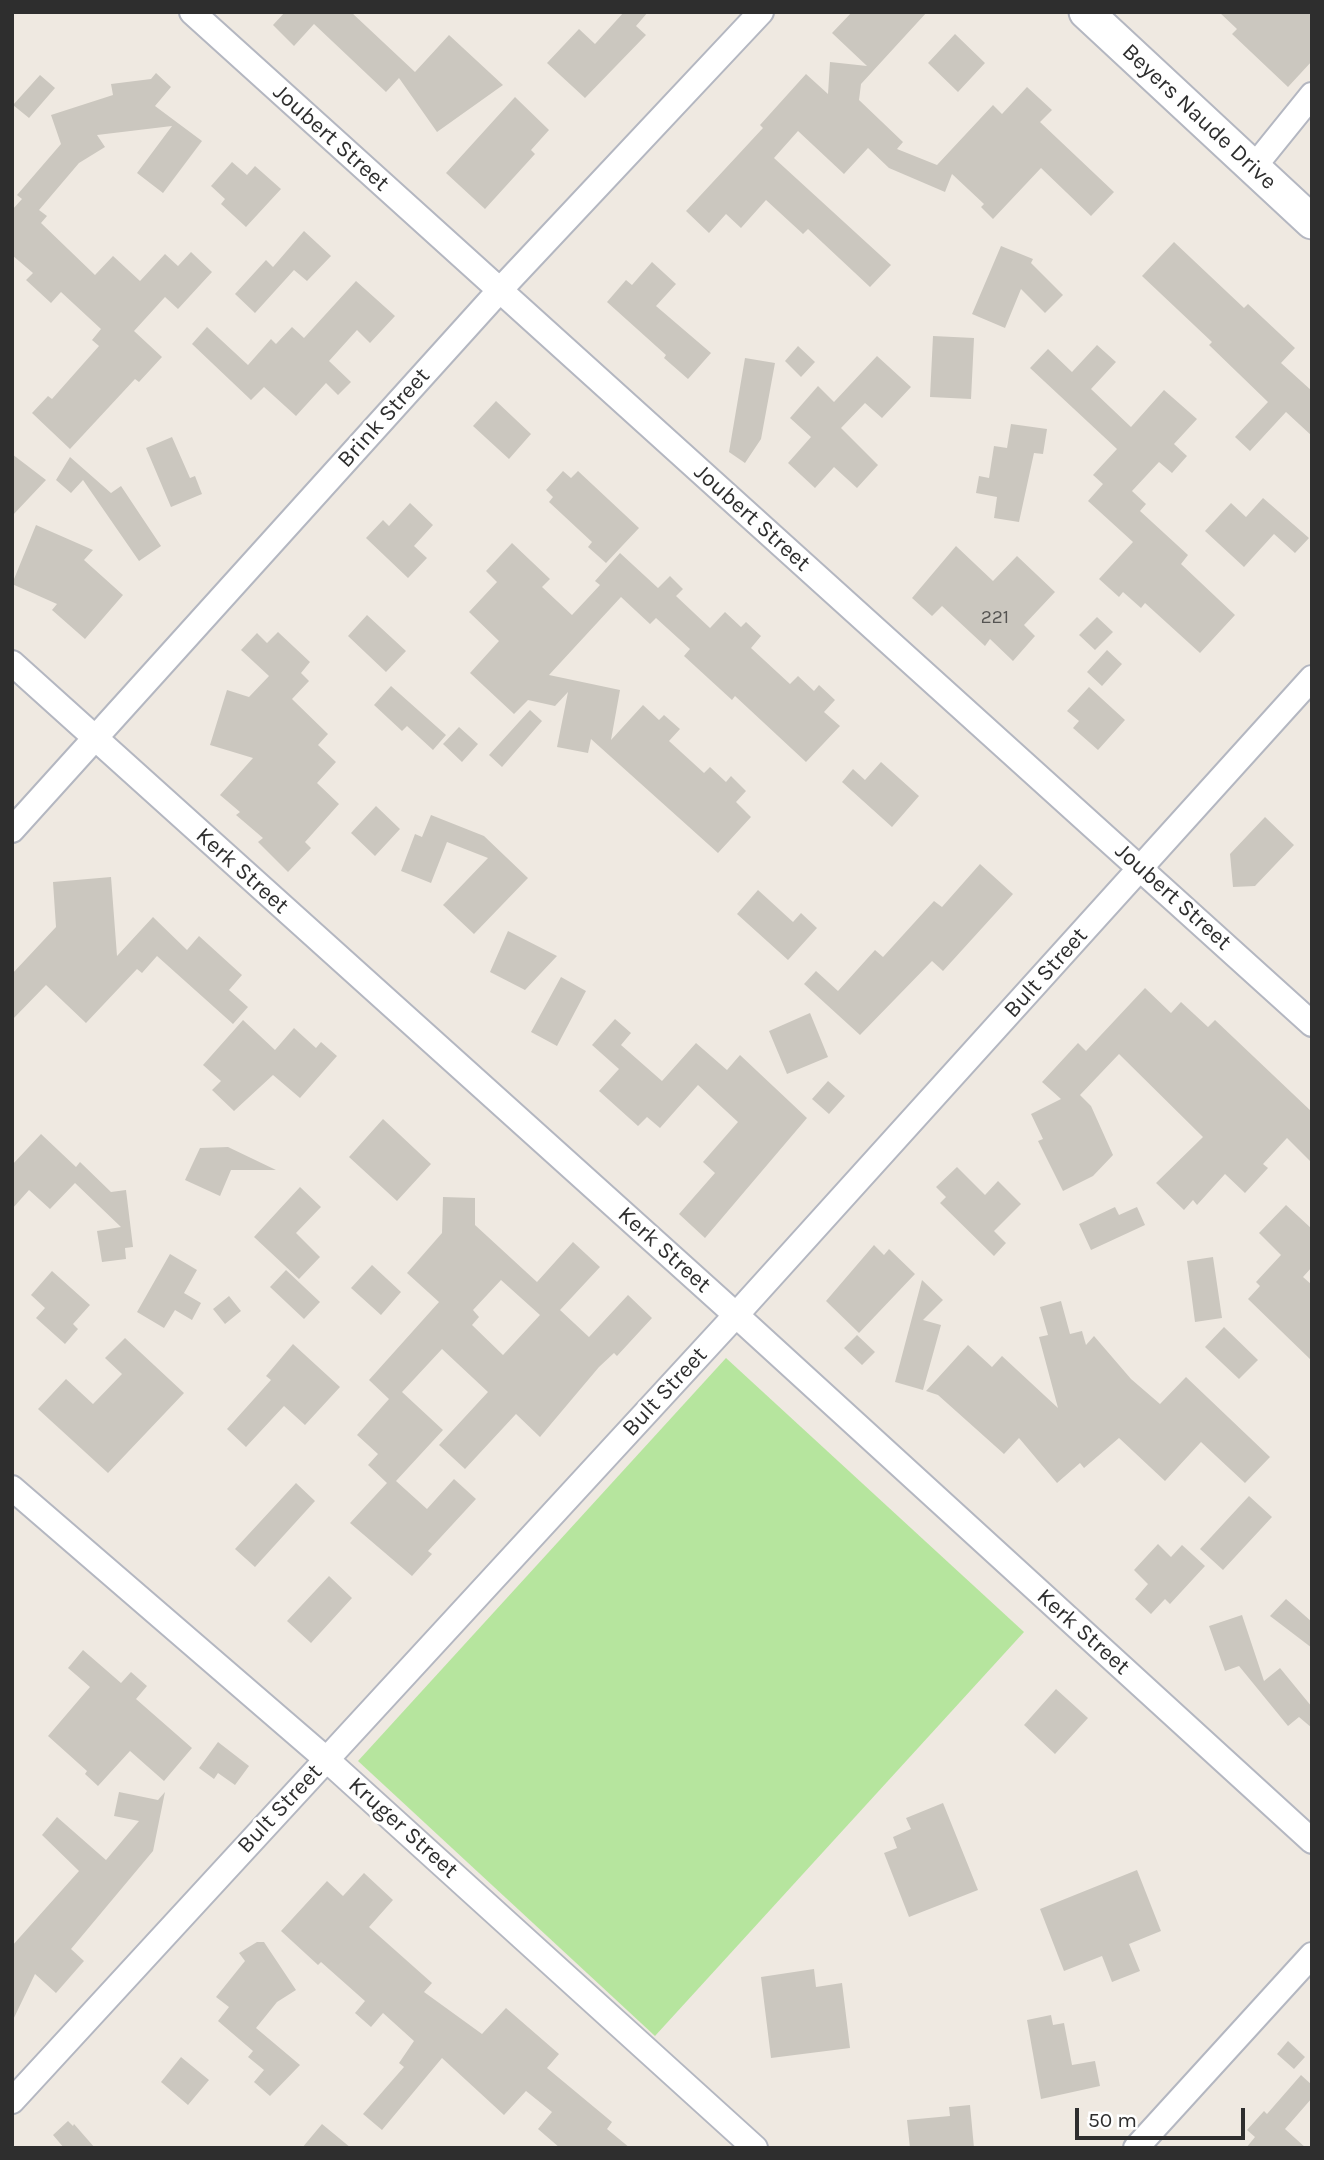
<!DOCTYPE html>
<html>
<head>
<meta charset="utf-8">
<style>
	body { margin:0 }
	#map { position:relative; width:1324px; height:2160px; overflow:hidden; background:#efe9e1; font-family:Karla,sans-serif }
	canvas { display:block }
	.frame { position:absolute; inset:0; border:14px solid #2e2e2e; pointer-events:none }
	.scale { position:absolute; left:1075px; top:2108px; width:170px; height:32px; box-sizing:border-box; border:4px solid #2e2e2e; border-top:0; padding-left:9px; font-size:21px; line-height:24px; white-space:nowrap; color:#2e2e2e; -webkit-text-stroke:5px #fff; paint-order:stroke }
</style>
</head>
<body>
<div id="map">
<canvas width="1324" height="2160"></canvas>
<div class="frame"></div>
<div class="scale">50 m</div>
</div>
<script>
const context = document.querySelector('canvas').getContext('2d');
context.lineJoin = 'round';
function fillPath(path, color) { context.fillStyle = color; context.fill(path, 'evenodd'); }
const toPath = rows => new Path2D(rows.map(r => 'M' + r).join(''));
function trace(path, color, width, dash) { context.strokeStyle = color; context.lineWidth = width; context.lineCap = dash ? 'butt' : 'round'; context.setLineDash(dash || []); context.stroke(path); }
function drawText(font, color, halo, rows, align = 'center') {
  context.font = font + ' Karla,sans-serif'; context.lineWidth = 6; context.setLineDash([]); context.textBaseline = 'middle'; context.strokeStyle = halo; context.fillStyle = color; for (const [text, x, y, turn = 0] of rows) {
    context.save(); context.translate(x, y); context.rotate((+turn || 0) * Math.PI / 180); context.textAlign = isNaN(turn) ? turn : align; if (halo) context.strokeText(text, 0, 0); context.fillText(text, 0, 0); context.restore();
  }
}
fillPath(toPath([
	[726,1358,1024,1632,655,2036,358,1761]
]), '#b6e59e');
fillPath(toPath([
	[285,12,351,12,415,72,449,35,503,85,437,132,399,78,386,92,314,24,294,46,273,25],
	[624,12,648,12,636,26,646,35,585,98,547,63,579,29,595,44],
	[852,12,927,12,861,84,859,100,903,142,897,149,937,165,993,105,1002,114,1027,87,1052,110,1040,122,1114,192,1091,216,1041,168,993,219,981,207,984,204,952,174,945,192,889,168,868,148,844,174,798,131,774,158,891,265,870,287,808,229,803,234,766,200,741,228,726,214,709,233,686,211,763,128,760,125,806,74,828,94,830,62,867,66,832,33],
	[1219,12,1312,12,1312,61,1288,87,1232,34,1237,29],
	[955,34,985,63,958,92,928,63],
	[156,73,171,87,155,106,202,141,163,193,137,173,172,126,97,135,105,147,79,163,39,210,47,216,41,223,95,275,113,256,140,281,165,254,178,266,191,252,212,272,178,309,165,297,134,331,162,357,139,382,135,379,70,449,32,413,48,396,52,399,99,346,92,340,101,329,61,292,51,303,26,280,33,273,12,255,12,210,22,199,17,195,61,144,51,115,113,95,111,84,151,79],
	[40,75,55,88,29,118,13,105],
	[515,97,549,130,531,150,535,154,485,209,446,173],
	[232,162,247,175,255,166,281,189,246,227,221,204,225,199,211,186],
	[304,231,331,256,307,281,294,270,255,313,235,294,266,260,273,267],
	[1174,242,1244,308,1248,304,1295,348,1281,363,1312,391,1312,436,1286,412,1250,451,1235,437,1268,402,1209,345,1212,342,1142,276],
	[1001,246,1033,259,1031,263,1063,295,1045,313,1021,289,1005,328,972,314],
	[652,262,676,284,656,306,711,353,688,379,664,358,666,355,607,302,626,280,632,285],
	[356,281,395,316,370,343,357,330,329,361,351,382,338,395,326,383,296,416,264,387,251,400,192,344,207,327,248,365,271,339,276,344,292,327,304,338],
	[933,336,974,338,971,399,930,397],
	[1097,345,1116,362,1091,389,1131,427,1164,390,1197,419,1174,444,1187,456,1172,473,1159,462,1132,491,1146,504,1140,511,1188,555,1181,564,1235,615,1200,653,1145,603,1141,608,1123,592,1119,597,1099,579,1133,542,1088,501,1103,484,1093,475,1117,449,1030,368,1048,349,1072,372],
	[798,346,815,362,801,377,785,361],
	[877,356,911,387,882,418,865,403,841,428,878,465,857,488,834,467,815,488,788,463,811,437,790,418,818,386,834,402],
	[745,358,775,363,761,439,745,463,729,452],
	[496,401,531,434,509,459,473,426],
	[1011,424,1047,429,1043,454,1034,453,1019,522,994,518,997,497,976,493,979,476,989,478,994,446,1007,448],
	[172,437,190,478,195,476,202,494,171,507,146,448],
	[12,454,46,480,12,516],
	[70,457,111,493,121,486,161,546,139,561,83,480,71,493,56,480],
	[563,471,571,478,578,471,639,528,606,563,588,547,592,542,549,502,553,497,546,490],
	[1263,498,1309,538,1295,553,1274,534,1244,567,1205,531,1231,503,1246,517],
	[410,503,433,525,414,546,427,558,408,578,366,538,383,520,389,526],
	[36,525,93,550,84,560,123,595,85,639,52,610,57,604,12,584],
	[512,543,550,579,542,587,572,615,600,585,595,581,620,553,658,588,670,576,683,589,676,596,710,628,725,612,741,627,746,622,761,636,751,648,790,684,798,676,814,691,819,685,835,700,824,712,840,726,806,762,735,696,732,700,684,656,690,649,656,618,650,624,621,597,549,675,620,690,611,740,643,705,659,720,664,715,680,729,669,741,704,773,710,767,726,782,731,776,746,791,736,802,751,817,718,853,591,739,588,753,557,747,568,692,555,706,528,700,514,714,470,673,499,641,469,612,497,582,486,571],
	[956,546,993,581,1017,556,1055,592,1024,625,1035,636,1013,661,990,639,985,646,942,606,932,616,912,598],
	[367,615,406,651,386,672,348,636],
	[1097,617,1113,632,1095,650,1079,635],
	[278,632,310,662,301,673,309,681,292,699,328,734,318,745,336,762,317,783,339,804,305,842,311,848,288,872,258,842,263,838,236,815,240,812,220,795,253,758,210,745,227,690,249,697,269,676,241,650,257,633,267,643],
	[1107,650,1122,664,1102,686,1087,672],
	[391,686,446,735,433,750,407,726,402,731,374,705],
	[1089,687,1125,720,1098,750,1073,728,1079,721,1067,711],
	[530,710,542,721,502,767,489,755],
	[459,727,478,744,462,762,443,744],
	[881,762,919,796,892,827,842,782,853,769,865,780],
	[376,806,400,829,375,856,351,833],
	[431,815,484,836,528,878,474,934,443,905,488,858,447,842,431,883,401,871,415,834,422,837],
	[1265,817,1294,845,1255,886,1233,887,1230,854],
	[980,864,1013,894,943,971,932,961,860,1035,804,984,816,971,838,991,875,950,883,957,934,901,942,907],
	[111,877,117,956,153,917,187,950,199,936,242,975,229,990,248,1007,233,1024,157,956,142,973,137,969,86,1023,46,985,12,1020,12,974,56,927,53,882],
	[758,890,793,922,801,913,817,928,788,960,737,914],
	[508,931,557,956,525,990,490,972],
	[561,977,586,991,557,1046,531,1032],
	[1145,988,1171,1013,1181,1002,1208,1027,1215,1020,1312,1112,1312,1163,1287,1138,1263,1164,1268,1168,1245,1193,1225,1174,1197,1205,1193,1200,1184,1210,1156,1183,1203,1137,1119,1054,1080,1095,1091,1106,1113,1155,1093,1176,1063,1191,1038,1141,1043,1139,1031,1114,1061,1099,1042,1082,1078,1043,1086,1051],
	[810,1013,828,1057,787,1074,769,1031],
	[615,1019,631,1033,621,1045,662,1081,696,1043,727,1070,740,1055,807,1118,705,1238,679,1214,715,1173,703,1162,738,1122,698,1085,660,1128,647,1117,638,1126,599,1091,619,1069,592,1045],
	[243,1020,275,1050,294,1028,316,1048,321,1042,337,1056,300,1098,273,1075,234,1111,212,1090,221,1081,203,1065],
	[828,1081,845,1096,829,1114,812,1099],
	[383,1119,431,1164,397,1201,349,1157],
	[41,1134,76,1167,80,1162,111,1192,126,1190,133,1247,125,1248,126,1259,102,1262,97,1231,121,1227,75,1183,50,1209,29,1190,12,1209,12,1165],
	[228,1147,276,1170,231,1170,220,1196,185,1180,200,1148],
	[957,1167,985,1195,998,1181,1021,1204,994,1231,1006,1243,994,1256,940,1203,946,1197,936,1187],
	[300,1187,321,1207,296,1233,320,1257,299,1279,254,1237],
	[443,1197,475,1198,475,1225,537,1282,573,1242,600,1267,560,1310,589,1337,628,1295,652,1318,617,1356,614,1353,599,1367,540,1437,516,1414,465,1469,439,1445,488,1392,442,1349,402,1392,443,1430,396,1481,427,1509,454,1479,476,1499,428,1551,432,1554,412,1576,350,1523,387,1483,368,1465,378,1454,357,1435,389,1399,369,1380,439,1302,407,1273,442,1233],
	[501,1280,540,1315,503,1355,472,1325,479,1317,473,1310],
	[1286,1205,1312,1229,1312,1267,1303,1277,1312,1285,1312,1361,1248,1299,1260,1286,1256,1282,1281,1255,1259,1233],
	[1115,1207,1119,1215,1137,1207,1145,1225,1091,1250,1079,1224],
	[874,1245,884,1255,889,1249,915,1274,859,1333,826,1301],
	[170,1254,197,1270,184,1293,201,1303,192,1320,175,1310,164,1328,137,1312],
	[1213,1257,1222,1318,1195,1322,1187,1261],
	[372,1265,401,1292,381,1315,351,1288],
	[286,1270,320,1302,304,1319,270,1287],
	[52,1271,90,1305,73,1324,78,1329,65,1344,36,1318,45,1308,31,1295],
	[922,1280,943,1300,923,1320,941,1325,923,1390,895,1382],
	[229,1296,241,1311,225,1324,213,1309],
	[1061,1301,1070,1334,1082,1331,1086,1345,1094,1336,1131,1379,1160,1404,1186,1377,1270,1457,1245,1483,1201,1442,1165,1481,1119,1438,1084,1468,1080,1463,1057,1483,1019,1438,1004,1454,938,1395,926,1391,968,1345,992,1367,1002,1356,1058,1408,1039,1337,1048,1335,1040,1307],
	[1224,1327,1258,1360,1239,1379,1205,1347],
	[857,1335,875,1352,862,1365,844,1348],
	[125,1338,184,1393,108,1473,38,1409,66,1379,93,1404,122,1374,105,1358],
	[293,1344,340,1387,305,1425,284,1406,246,1447,227,1429,271,1380,266,1376],
	[296,1483,315,1501,255,1567,235,1549],
	[1249,1496,1272,1517,1223,1570,1200,1549],
	[1158,1544,1171,1557,1182,1545,1205,1566,1170,1604,1165,1599,1151,1614,1135,1599,1148,1584,1134,1570],
	[329,1576,352,1598,311,1643,287,1621],
	[1286,1599,1312,1622,1312,1648,1270,1616],
	[1242,1615,1264,1681,1280,1668,1312,1707,1312,1728,1299,1717,1288,1726,1239,1666,1225,1671,1209,1626],
	[83,1650,121,1683,131,1672,147,1686,136,1699,192,1748,164,1781,130,1751,98,1786,85,1774,87,1771,48,1736,90,1687,68,1668],
	[1056,1689,1088,1718,1055,1754,1024,1725],
	[218,1742,249,1766,235,1785,218,1773,214,1779,199,1768],
	[119,1792,158,1800,165,1792,153,1851,71,1949,84,1961,56,1993,35,1974,12,2022,12,1946,79,1871,42,1835,57,1817,106,1860,139,1821,114,1816],
	[943,1803,978,1890,909,1917,884,1853,897,1848,893,1837,911,1829,906,1818],
	[1137,1870,1161,1931,1129,1944,1140,1971,1112,1982,1102,1956,1064,1971,1040,1909],
	[364,1873,393,1900,369,1927,432,1983,424,1992,482,2034,506,2008,559,2054,547,2068,612,2122,607,2129,630,2148,560,2148,538,2129,552,2112,526,2091,504,2115,442,2058,382,2130,363,2114,404,2067,399,2063,414,2041,383,2013,371,2027,355,2013,365,2001,321,1962,318,1965,281,1931,327,1881,343,1896],
	[257,1942,264,1942,296,1990,277,2002,256,2028,300,2065,270,2096,254,2082,264,2070,248,2057,253,2051,218,2021,229,2007,216,1997,245,1961,239,1953],
	[814,1969,816,1987,842,1983,850,2048,771,2058,761,1977],
	[1051,2015,1053,2025,1064,2023,1072,2065,1095,2061,1100,2086,1041,2099,1027,2020],
	[1288,2041,1305,2057,1294,2069,1277,2054],
	[181,2057,209,2080,188,2105,161,2082],
	[1301,2075,1312,2085,1312,2098,1285,2129,1306,2148,1246,2148,1255,2137,1247,2130,1264,2111,1267,2114],
	[970,2105,974,2148,910,2148,907,2120,950,2116,949,2107],
	[68,2121,73,2126,74,2124,95,2148,64,2148,53,2135],
	[322,2124,351,2148,302,2148]
]), '#cbc7bf');
const street = toPath([
	[192,12,1312,1024],
	[1253,168,1312,95],
	[12,663,736,1315,1312,1841],
	[12,830,499,291,761,12],
	[12,1488,326,1759,755,2148],
	[12,2101,736,1315,1312,678],
	[1136,2148,1312,1955]
]);
const secondary = toPath([
	[1086,12,1312,222]
]);
trace(street, '#b4b7c1', 28);
trace(secondary, '#b4b7c1', 37);
trace(street, '#fff', 24);
trace(secondary, '#fff', 33);
drawText('19px', '#555452', null, [
	["221",995,618]
]);
drawText('23px', '#2e2e2e', '#fff', [
	["Beyers Naude Drive",1199,117,43],
	["Joubert Street",331,138,42],
	["Brink Street",384,418,-48],
	["Joubert Street",752,518,42],
	["Kerk Street",242,871,42],
	["Joubert Street",1173,897,42],
	["Bult Street",1046,973,-48],
	["Kerk Street",664,1250,42],
	["Bult Street",665,1392,-47],
	["Kerk Street",1083,1632,42],
	["Bult Street",280,1809,-47],
	["Kruger Street",403,1828,42]
]);
</script>
</body>
</html>
